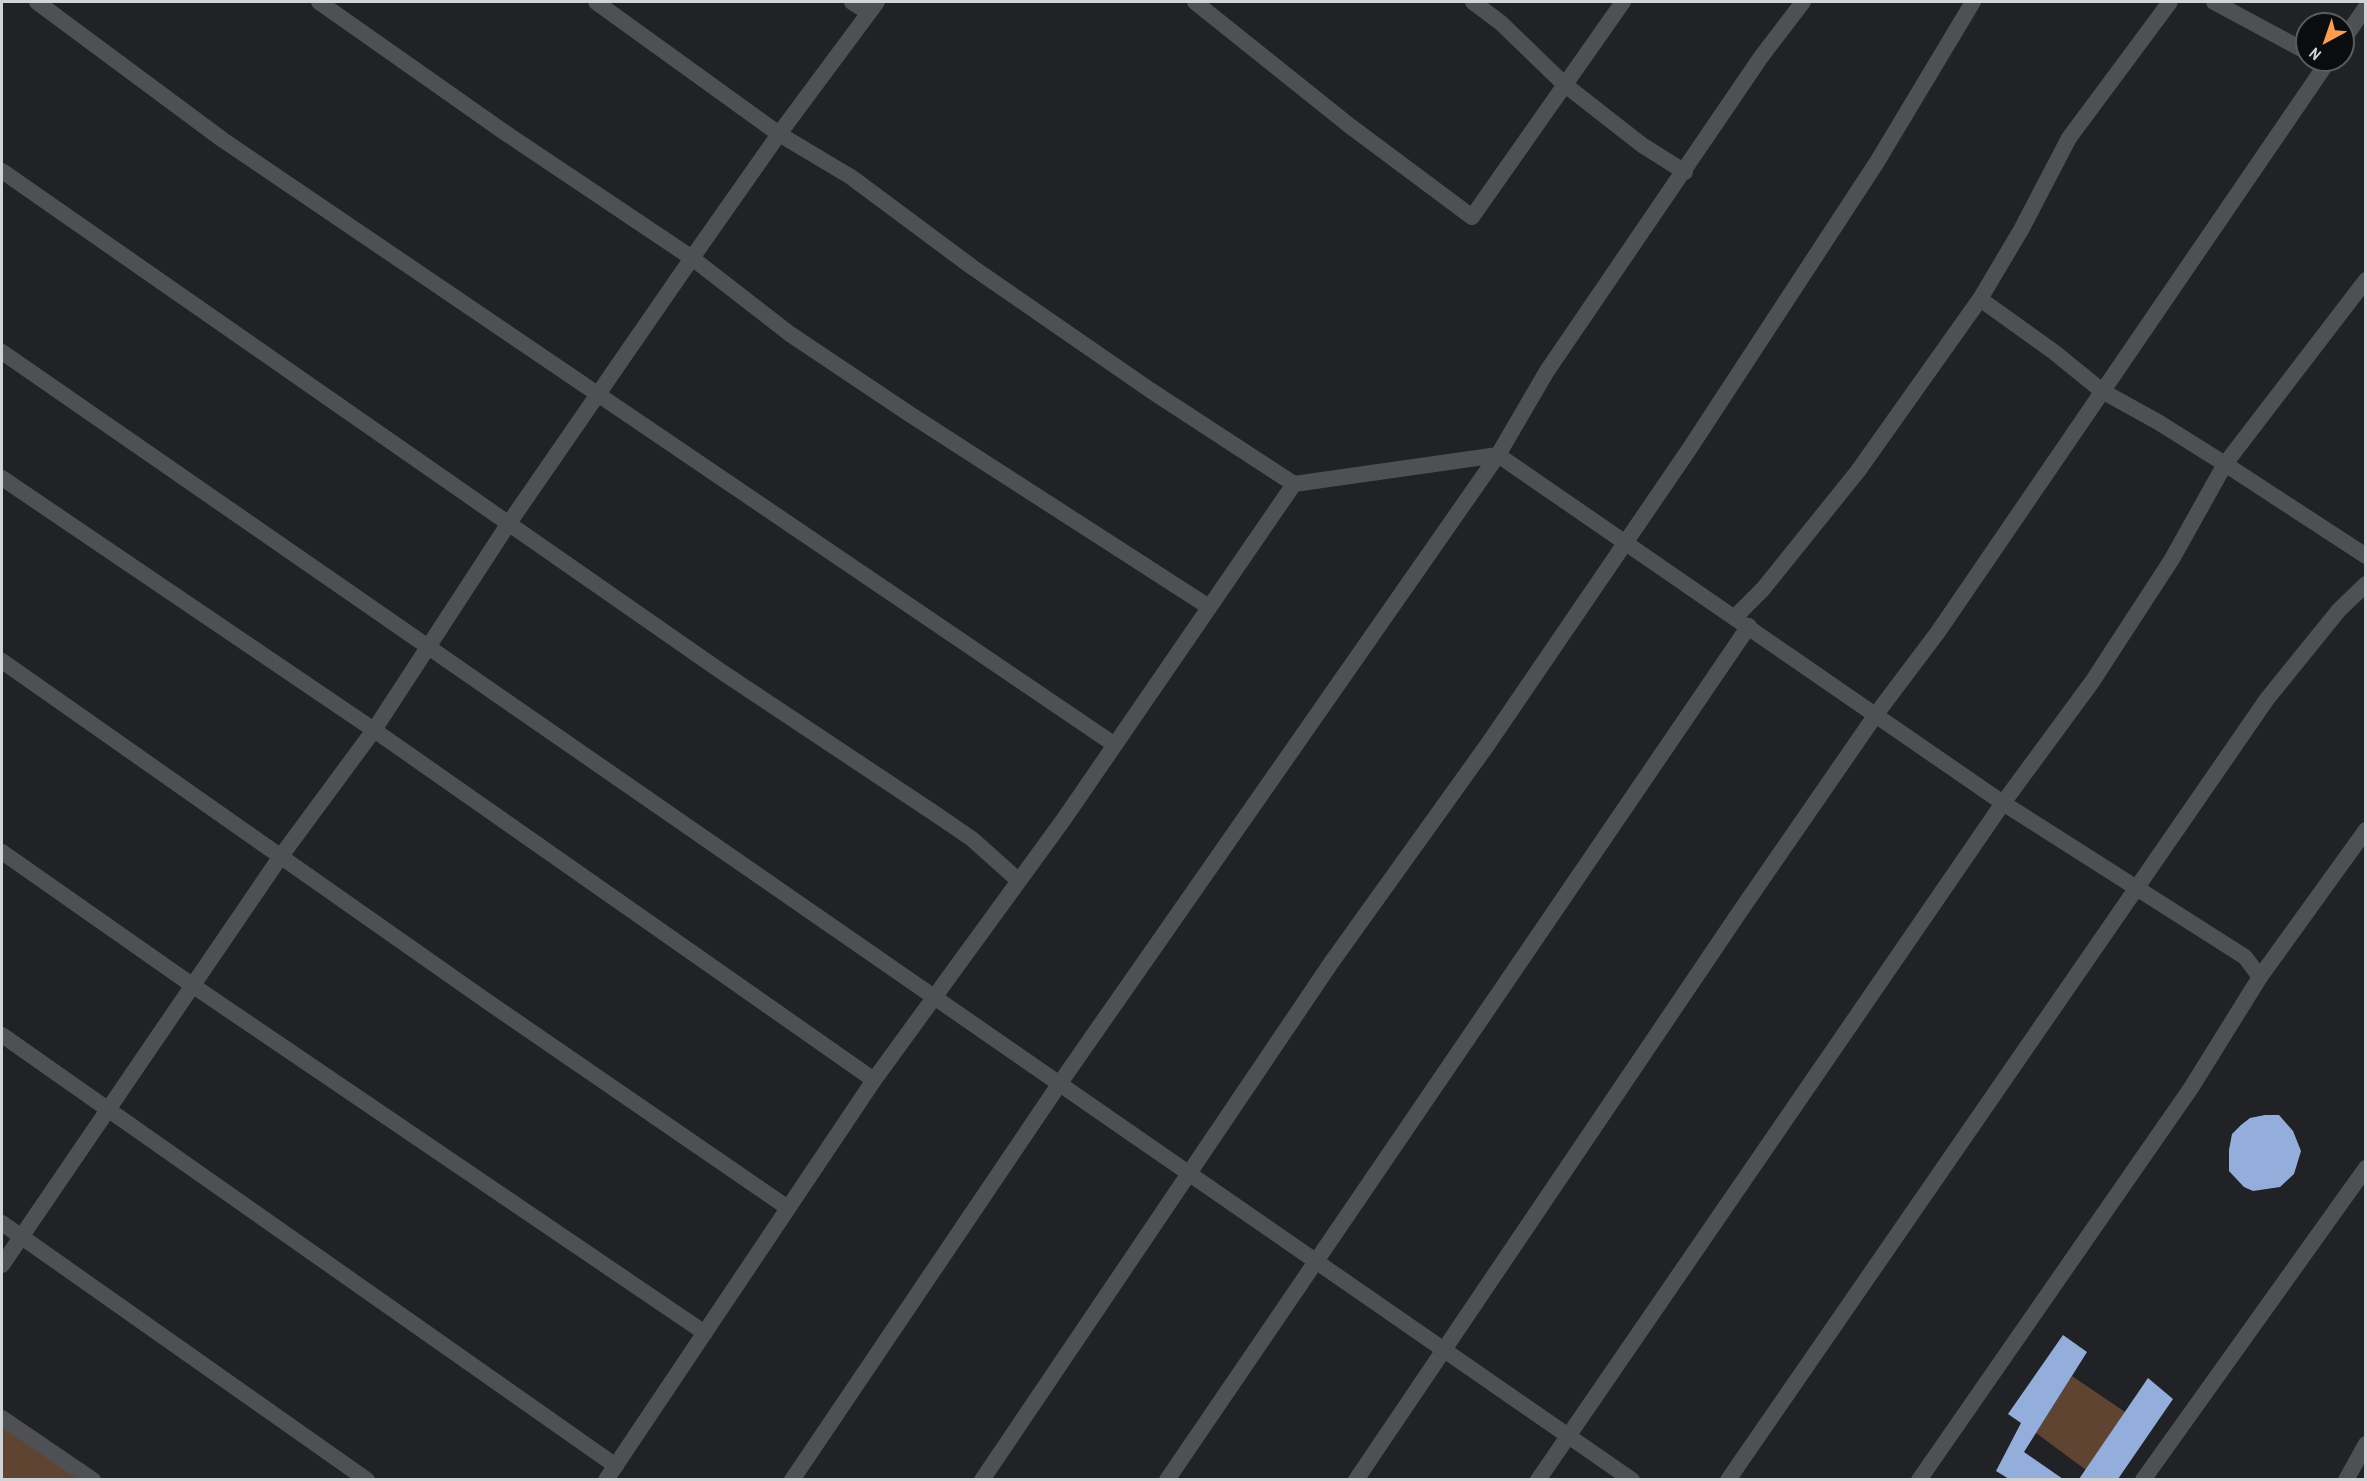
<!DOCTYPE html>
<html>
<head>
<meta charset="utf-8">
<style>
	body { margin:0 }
	#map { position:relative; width:2367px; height:1481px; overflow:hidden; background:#202226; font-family:"Archivo Narrow",sans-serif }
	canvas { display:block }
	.frame { position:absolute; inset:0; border:3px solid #d2d3d6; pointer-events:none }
	.north { position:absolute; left:2295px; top:12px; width:60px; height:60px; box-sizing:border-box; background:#0b0c0d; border:2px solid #5b5c5d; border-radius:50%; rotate:220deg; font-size:16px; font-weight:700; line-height:24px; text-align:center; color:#d2d3d6 }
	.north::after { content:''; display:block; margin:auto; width:21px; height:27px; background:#fc9d52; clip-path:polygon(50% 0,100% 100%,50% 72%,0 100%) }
</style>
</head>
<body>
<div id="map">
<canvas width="2367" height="1481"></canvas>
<div class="frame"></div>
<div class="north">N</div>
</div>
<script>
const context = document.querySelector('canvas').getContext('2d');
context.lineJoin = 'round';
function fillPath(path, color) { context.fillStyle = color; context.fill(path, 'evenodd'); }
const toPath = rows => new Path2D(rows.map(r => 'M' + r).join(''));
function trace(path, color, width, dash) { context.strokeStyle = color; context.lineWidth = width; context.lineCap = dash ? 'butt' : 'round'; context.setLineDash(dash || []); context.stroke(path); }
fillPath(toPath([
	[2072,1376,2125,1412,2086,1470,2036,1433],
	[2,1424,83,1479,2,1479]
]), '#5f4431');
fillPath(toPath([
	[2265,1115,2279,1115,2293,1131,2301,1151,2294,1174,2280,1187,2253,1191,2244,1187,2229,1171,2229,1150,2232,1134,2241,1125,2250,1118],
	[2063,1335,2087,1352,2024,1452,2063,1479,2009,1479,1996,1471,2021,1423,2008,1414],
	[2148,1378,2173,1399,2118,1479,2079,1479]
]), '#94aedb');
trace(toPath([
	[37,2,223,140,1115,745],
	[319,2,504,132,692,258,790,334,911,415,1209,607],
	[596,2,779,134,851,177,972,267,1150,390,1294,484],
	[852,2,869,13],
	[1195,2,1350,126,1472,217,1623,2],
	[1473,2,1501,23,1564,84,1642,145,1685,172],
	[2214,2,2307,52],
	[2343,40,2366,7],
	[2,171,722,672,934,813,972,839,1019,881],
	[1980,299,2054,352,2102,391,2158,422,2225,464,2366,556],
	[2,478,374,730,874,1080],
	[1736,616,1763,589,1858,471,1980,299,2021,230,2069,138,2170,2],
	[2,661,488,1002,788,1208],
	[2,852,192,985,705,1333],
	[2260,977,2366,830],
	[2,1035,616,1466],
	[2,1223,367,1480],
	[2,1265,281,856,374,730,509,523,692,258,779,134,877,2],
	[2,1418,93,1480],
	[606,1480,874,1080,1064,819,1294,484,1498,455,2003,803,2245,957,2260,977,2191,1088,1919,1480],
	[792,1480,1060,1083,1498,455,1547,371,1761,57,1803,2],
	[982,1480,1331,963,1488,744,1690,448,1877,162,1973,2],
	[1167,1480,1749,626],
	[1356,1480,1741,910,1877,713,1938,632,2329,60],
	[1538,1480,2003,803,2092,682,2172,559,2225,464,2366,280],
	[1728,1480,2267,699,2339,610,2366,584],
	[2143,1480,2366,1168],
	[2346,1480,2366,1444]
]), '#4e5054', 16);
trace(toPath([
	[2,352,1632,1480]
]), '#4e5054', 16);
</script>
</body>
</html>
